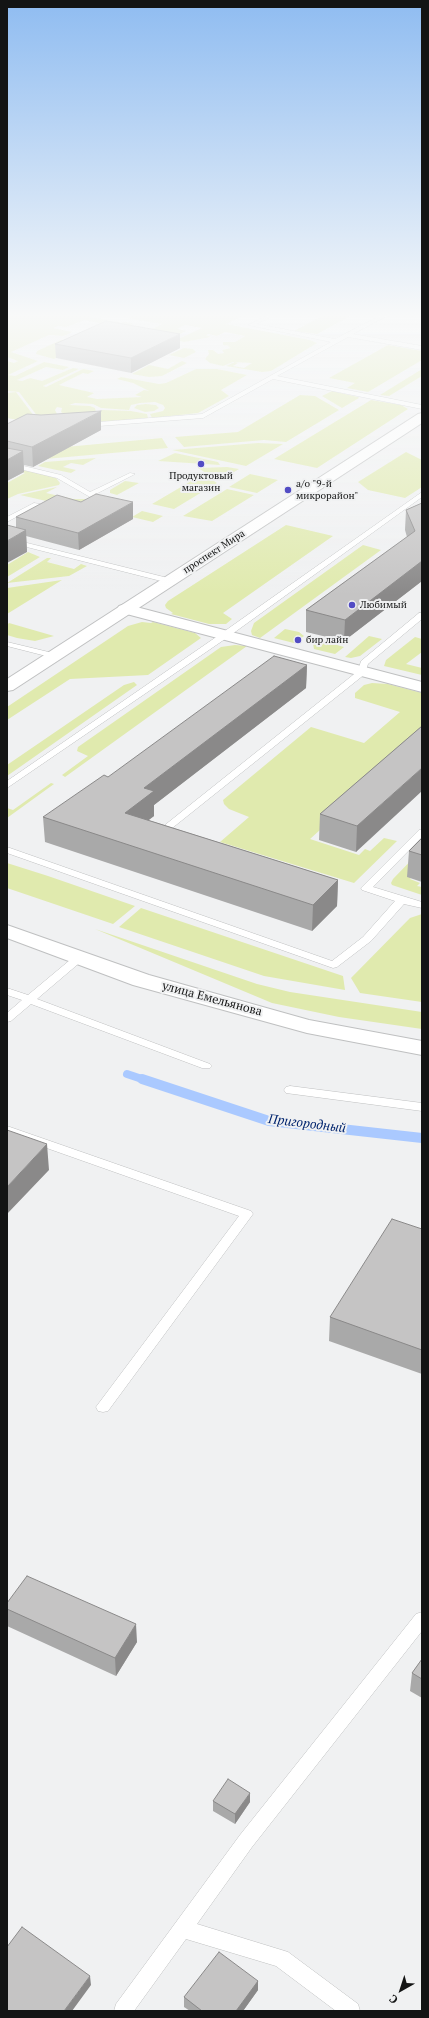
<!DOCTYPE html>
<html>
<head>
<meta charset="utf-8">
<style>
	body { margin:0 }
	#map { position:relative; width:429px; height:2018px; overflow:hidden; background:#f0f1f2; font-family:"PT Serif",serif }
	canvas { display:block }
	.frame { position:absolute; inset:0; border:8px solid #131414; pointer-events:none }
	.north { position:absolute; left:381px; top:1970px; width:40px; height:40px; -webkit-text-stroke:3px #f0f1f2; paint-order:stroke; rotate:219deg; font-size:11px; font-weight:700; line-height:16px; text-align:center; color:#131414 }
	.north::after { content:''; display:block; margin:auto; width:14px; height:18px; background:#131414; clip-path:polygon(50% 0,100% 100%,50% 72%,0 100%) }
</style>
</head>
<body>
<div id="map">
<canvas width="429" height="2018"></canvas>
<div class="frame"></div>
<div class="north">С</div>
</div>
<script>
const context = document.querySelector('canvas').getContext('2d');
context.lineJoin = 'round';
function fillPath(path, color) { context.fillStyle = color; context.fill(path, 'evenodd'); }
const toPath = rows => new Path2D(rows.map(r => 'M' + r).join(''));
function trace(path, color, width, dash) { context.strokeStyle = color; context.lineWidth = width; context.lineCap = dash ? 'butt' : 'round'; context.setLineDash(dash || []); context.stroke(path); }
function drawText(font, color, halo, rows, align = 'center') {
  context.font = font + ' "PT Serif",serif'; context.lineWidth = 4; context.setLineDash([]); context.textBaseline = 'middle'; context.strokeStyle = halo; context.fillStyle = color; for (const [text, x, y, turn = 0] of rows) {
    context.save(); context.translate(x, y); context.rotate((+turn || 0) * Math.PI / 180); context.textAlign = isNaN(turn) ? turn : align; if (halo) context.strokeText(text, 0, 0); context.fillText(text, 0, 0); context.restore();
  }
}
fillPath(toPath([
	[7,313,96,313,97,314,91,317,122,323,125,322,134,324,130,325,148,331,162,324,127,318,132,316,117,313,249,313,226,324,310,340,317,343,271,371,262,372,226,366,235,362,238,363,233,366,244,368,252,363,233,362,223,366,210,363,205,359,209,354,208,350,213,350,218,354,224,353,222,350,231,348,228,347,230,346,223,345,223,342,235,342,245,336,225,332,217,336,208,334,206,335,211,337,184,342,176,340,202,328,185,325,177,329,186,331,169,339,85,320,66,327,58,326,53,328,72,332,64,336,49,335,11,352,38,361,8,375,15,376,44,362,69,367,63,370,46,367,17,380,22,381,30,378,42,381,73,368,79,369,43,386,46,387,83,369,94,371,88,374,83,373,59,385,94,393,87,397,97,399,142,397,135,395,144,390,149,391,133,383,117,379,121,377,159,384,166,383,196,369,217,369,247,375,221,390,229,396,198,413,152,418,150,414,163,411,165,408,163,405,155,402,140,403,131,405,129,410,101,408,93,404,75,403,69,405,90,406,95,408,96,412,64,414,61,412,62,408,57,407,55,410,57,414,44,425,19,392,7,391,7,361,14,363,18,361,7,357],
	[328,313,356,313,317,334,294,331],
	[61,340,64,340,72,350,54,359,36,354,37,351],
	[388,345,422,351,422,360,368,392,347,388,355,383,329,378],
	[184,348,193,349,196,352,184,358,169,355],
	[182,361,187,363,162,376,149,377,132,374,149,365,168,369],
	[422,369,422,376,389,396,380,395],
	[332,391,358,397,359,398,342,408,322,396],
	[16,392,40,424,7,418,7,393],
	[300,395,315,396,339,410,286,442,264,440,184,447,175,437,238,432],
	[371,400,401,405,408,409,317,468,274,459],
	[146,404,156,405,159,408,154,411,145,412,134,408,137,405],
	[102,410,131,411,147,414,148,418,88,423],
	[162,438,168,448,23,461,44,449],
	[258,443,283,444,246,466,172,450],
	[406,452,422,460,422,487,405,498,368,490,358,482],
	[175,453,218,462,220,465,158,461],
	[96,458,83,465,71,463,63,467,76,470,71,473,38,466,45,462],
	[7,465,56,478,60,483,59,485,18,494,7,499,7,483,25,473,7,469],
	[227,467,239,469,219,481,198,468],
	[203,474,217,483,174,509,152,504],
	[250,474,278,480,257,493,229,487],
	[125,481,139,483,117,495,110,493,110,490],
	[57,487,46,493,73,499,93,499,90,511,20,495],
	[227,489,254,495,212,521,183,516],
	[142,511,163,516,153,522,132,517],
	[286,525,333,536,223,613,232,619,226,624,209,624,171,614,173,613,166,608,165,605,168,601],
	[363,545,381,550,260,638,252,635,251,631,254,623],
	[28,552,40,557,7,577,7,565],
	[47,558,51,558,47,562,74,569,81,564,87,566,69,576,7,583],
	[62,580,7,614,7,588],
	[142,622,151,623,153,622,195,633,201,638,148,675,70,679,7,720,7,707,128,626],
	[9,623,54,636,35,641,17,638,7,635,7,625],
	[285,629,299,632,304,636,294,643,274,638],
	[369,636,382,639,360,656,351,658,345,657],
	[415,637,422,639,422,652,406,664,422,668,422,675,384,666,386,660],
	[312,638,344,647,335,654,314,649],
	[235,645,247,646,65,777,62,775,88,756,77,751,78,747,221,647],
	[134,682,137,685,7,776,7,765,124,685],
	[372,683,388,684,422,693,422,738,310,839,359,855,365,849,370,851,384,838,397,841,354,883,220,842,249,817,229,809,224,804,223,800,311,727,364,743,400,712,355,698,355,693,364,685],
	[51,783,54,784,7,818,7,808,13,810],
	[422,849,422,866,410,879,420,883,417,886,422,887,422,895,392,885,391,883,393,879],
	[7,863,48,876,135,906,113,924,7,888],
	[141,908,343,976,345,990,264,976,119,927],
	[422,914,422,1002,360,993,351,978,410,918],
	[95,929,257,984,290,992,422,1012,422,1029,339,1017,272,1003]
]), '#e0eaae');
trace(toPath([
	[127,1074,145,1080]
]), '#aac9ff', 8);
trace(toPath([
	[142,1079,269,1121,422,1138]
]), '#aac9ff', 10);
const lane = toPath([
	[271,313,278,313,257,324,335,339,381,315,385,315,385,317,353,334,422,346,422,350,348,337,277,376,422,405,422,409,273,379,203,418,86,427,83,425,86,423,202,414,331,342,248,325,271,313],
	[7,462,61,475,90,492,130,473,135,474,90,497,57,478,7,466,7,462],
	[422,492,422,497,228,637,7,788,7,781,222,633,422,492],
	[34,503,40,504,7,522,7,517,34,503],
	[7,538,172,579,173,581,169,583,7,542,7,538],
	[419,613,422,613,422,619,368,664,365,674,171,829,165,829,163,827,165,825,358,671,361,661,419,613],
	[7,642,57,654,58,656,54,658,7,646,7,642],
	[422,829,422,837,373,887,422,902,422,908,404,904,371,941,337,967,333,968,7,853,7,847,332,961,363,937,395,901,362,890,361,888,419,830,422,829],
	[80,954,85,957,84,959,37,999,210,1064,212,1066,210,1068,202,1068,31,1004,11,1021,7,1022,7,1013,22,1000,7,995,7,988,28,995,76,955,80,954],
	[290,1086,422,1103,422,1111,286,1093,284,1090,286,1087,290,1086],
	[7,1126,251,1211,253,1214,108,1411,103,1412,98,1411,96,1407,239,1216,7,1134,7,1126],
	[422,1612,422,1631,252,1847,197,1924,288,1952,358,2004,360,2011,336,2011,276,1966,186,1939,134,2011,114,2011,116,2004,240,1835,416,1614,422,1612]
]);
const street = toPath([
	[125,604,422,682,422,692,119,612,117,609,119,606,125,604]
]);
const secondary = toPath([
	[7,925,149,975,309,1020,422,1041,422,1055,307,1033,133,985,7,938,7,925]
]);
const primary = toPath([
	[422,413,422,423,13,690,7,691,7,679,418,414,422,413]
]);
trace(lane, '#bfc0c1', 1);
trace(street, '#bfc0c1', 2);
trace(secondary, '#bfc0c1', 2);
trace(primary, '#bfc0c1', 2);
fillPath(lane, '#fff');
fillPath(street, '#fff');
fillPath(secondary, '#fff');
fillPath(primary, '#fff');
fillPath(toPath([
	[55,344,180,348,131,373,56,358],
	[7,424,101,430,33,467,24,465,24,472,7,481],
	[422,503,422,581,344,641,306,632,306,610,407,537,405,530,406,510],
	[16,517,133,519,79,550,26,536,27,552,16,528],
	[307,665,306,688,154,805,154,816,148,820,338,880,337,906,312,931,45,842,43,817],
	[422,726,356,852,319,840,320,814],
	[422,838,422,882,407,877,409,851],
	[422,1229,422,1374,329,1341,330,1317],
	[7,1603,137,1642,116,1676,7,1626],
	[422,1659,422,1698,410,1691,412,1673],
	[213,1801,250,1802,235,1824,213,1811],
	[258,1981,258,1990,243,2011,190,2011,184,2007,184,1997]
]), '#a9a9a9');
fillPath(toPath([
	[180,334,180,348,131,373,131,358],
	[101,411,101,430,33,467,32,447],
	[23,451,24,472,7,481,7,460],
	[133,502,133,519,79,550,78,533],
	[26,530,27,552,7,563,7,541],
	[422,561,422,581,344,641,345,620],
	[307,665,306,688,154,805,154,816,126,838,125,813,144,788],
	[422,768,422,791,356,852,357,826],
	[338,880,337,906,312,931,313,905],
	[47,1144,49,1170,7,1214,7,1187],
	[136,1624,137,1642,116,1676,115,1658],
	[250,1793,250,1802,235,1824,235,1814],
	[90,1976,91,1985,72,2011,64,2011],
	[258,1981,258,1990,243,2011,236,2011]
]), '#8a8989');
const building = toPath([
	[106,321,180,334,131,358,55,344,106,321],
	[101,411,32,447,7,441,7,424,27,414,41,415,101,411],
	[7,448,23,451,7,460,7,448],
	[96,494,133,502,78,533,16,517,57,495,81,502,96,494],
	[422,503,422,561,345,620,306,610,415,531,406,510,422,503],
	[7,525,26,530,7,541,7,525],
	[274,656,307,665,144,788,154,791,125,813,338,880,313,905,43,817,104,775,108,777,274,656],
	[422,726,422,768,357,826,320,814,422,726],
	[422,838,422,855,409,851,422,838],
	[7,1130,47,1144,7,1187,7,1130],
	[392,1219,422,1229,422,1350,330,1317,392,1219],
	[27,1576,136,1624,115,1658,7,1609,7,1603,27,1576],
	[422,1659,422,1679,412,1673,422,1659],
	[228,1779,250,1793,235,1814,213,1801,228,1779],
	[22,1927,90,1976,64,2011,7,2011,7,1947,22,1927],
	[219,1952,258,1981,236,2011,202,2011,184,1997,219,1952]
]);
fillPath(building, '#c5c4c4');
trace(building, '#8a8989', 1);
const sky = context.createLinearGradient(0, 0, 0, 595);
sky.addColorStop(0, '#8fbcf1');
sky.addColorStop(0.53, '#f8f9f9');
sky.addColorStop(1, '#f8f9f900');
context.fillStyle = sky;
context.fillRect(0, 0, 429, 595);
for (const [x, y, r, color] of [
	[201,464,4,"#524cc4"],
	[288,490,4,"#524cc4"],
	[352,605,4,"#524cc4"],
	[298,640,4,"#524cc4"]
]) { const dot = new Path2D(); dot.arc(x, y, r, 0, 2 * Math.PI); context.fillStyle = color; context.fill(dot); trace(dot, '#f0f1f2', 1.5); }
drawText('10px', '#131414', '#f0f1f2', [
	["Продуктовый",201,476,"center"],
	["магазин",201,488,"center"],
	["а/о \"9-й",296,484],
	["микрорайон\"",296,496],
	["Любимый",360,605],
	["бир лайн",306,640]
], 'left');
drawText('10px', '#131414', '#f0f1f2', [
	["проспект Мира",214,552,-33]
]);
drawText('12px', '#131414', '#f0f1f2', [
	["улица Емельянова",212,999,15]
]);
drawText('italic 13px', '#00246e', '#f0f1f2', [
	["Пригородный",307,1124,7]
]);
</script>
</body>
</html>
